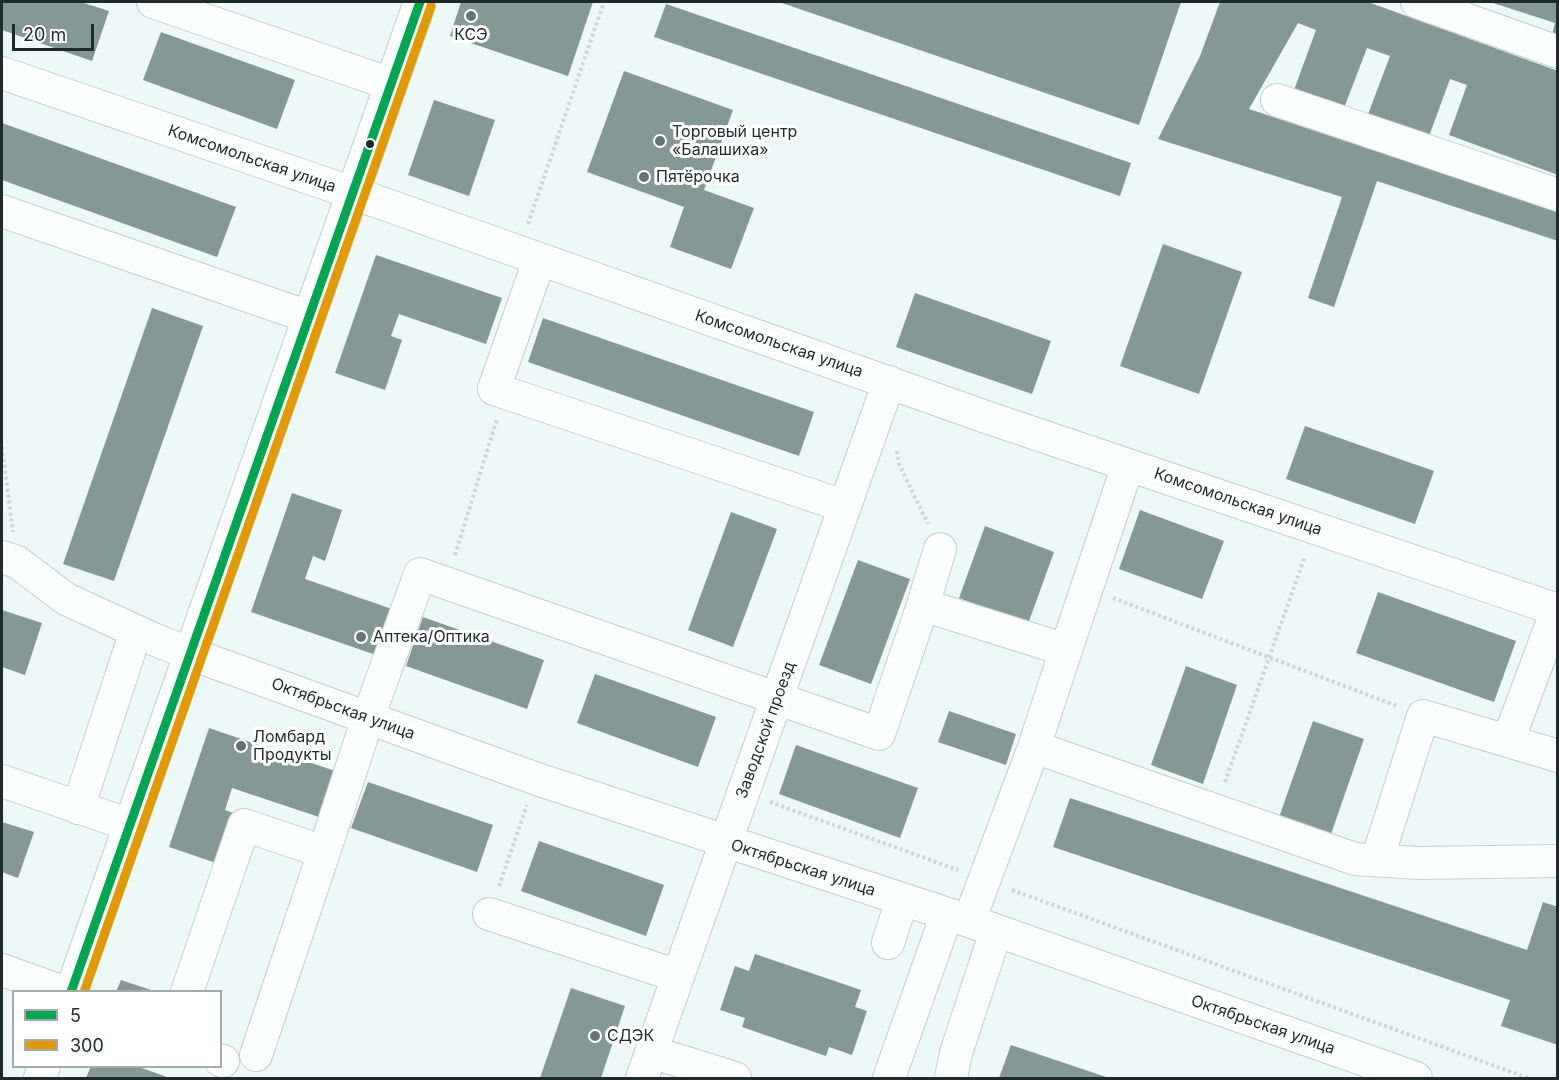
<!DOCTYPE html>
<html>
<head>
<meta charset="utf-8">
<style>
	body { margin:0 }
	#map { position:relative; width:1559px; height:1080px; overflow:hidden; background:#edf9f6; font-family:Inter,sans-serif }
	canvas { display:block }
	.frame { position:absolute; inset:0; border:3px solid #1e2b28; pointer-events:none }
	.legend { position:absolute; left:12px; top:990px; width:210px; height:78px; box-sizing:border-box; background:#fff; border:2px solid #a5aaa9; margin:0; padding:8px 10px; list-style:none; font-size:18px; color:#1e2b28 }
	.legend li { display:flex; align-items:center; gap:12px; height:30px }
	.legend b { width:30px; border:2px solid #a5aaa9 }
	.scale { position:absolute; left:12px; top:24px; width:82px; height:27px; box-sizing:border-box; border:3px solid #1e2b28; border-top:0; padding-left:8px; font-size:18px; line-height:21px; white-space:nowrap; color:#1e2b28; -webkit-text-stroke:4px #fff; paint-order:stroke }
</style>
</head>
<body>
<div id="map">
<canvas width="1559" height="1080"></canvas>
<div class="frame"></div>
<ul class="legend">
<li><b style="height:8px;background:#00a651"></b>5</li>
<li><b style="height:8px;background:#e19a04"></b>300</li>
</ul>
<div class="scale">20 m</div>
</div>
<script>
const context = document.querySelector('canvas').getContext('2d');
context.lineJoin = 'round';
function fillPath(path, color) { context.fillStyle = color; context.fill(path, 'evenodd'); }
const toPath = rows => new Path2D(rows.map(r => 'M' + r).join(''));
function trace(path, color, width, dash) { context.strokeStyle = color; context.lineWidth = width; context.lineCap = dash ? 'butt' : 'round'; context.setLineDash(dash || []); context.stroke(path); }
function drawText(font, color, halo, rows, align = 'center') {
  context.font = font + ' Inter,sans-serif'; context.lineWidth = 6; context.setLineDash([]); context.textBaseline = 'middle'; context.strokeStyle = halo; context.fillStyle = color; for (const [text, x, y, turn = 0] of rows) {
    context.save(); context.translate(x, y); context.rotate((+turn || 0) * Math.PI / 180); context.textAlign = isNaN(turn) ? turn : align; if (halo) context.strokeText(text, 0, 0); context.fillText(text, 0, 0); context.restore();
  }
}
fillPath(toPath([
	[2,2,81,2,109,11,92,61,2,30],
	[461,2,593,2,568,76,450,36],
	[779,2,1181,2,1139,125],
	[1220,2,1368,2,1558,71,1558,175,1449,135,1467,85,1450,79,1428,139,1367,117,1390,56,1367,48,1344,108,1294,90,1316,30,1298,23,1249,109,1558,212,1558,241,1377,181,1334,307,1308,298,1342,197,1158,139,1200,56],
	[1490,2,1558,2,1558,41,1551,38,1555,23],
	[666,4,1131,163,1120,196,654,37],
	[161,32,295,80,277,129,143,80],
	[624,71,733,110,704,190,754,208,731,269,670,247,684,207,587,172],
	[434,100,495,120,469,196,408,175],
	[2,123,236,207,217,257,2,180],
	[1163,244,1242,272,1199,394,1120,366],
	[376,255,502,298,486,344,399,314,391,336,402,340,385,390,335,373],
	[915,293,1051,341,1032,394,896,347],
	[152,308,203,326,114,581,63,564],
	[543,318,814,412,799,456,528,362],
	[1305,426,1434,471,1415,524,1286,479],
	[292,493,342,510,325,561,313,556,305,579,392,609,376,655,251,612],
	[1140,510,1224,541,1202,599,1119,569],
	[731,512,777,529,733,647,688,630],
	[985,526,1054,552,1028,624,959,598],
	[858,560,910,579,871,684,819,665],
	[1378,592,1516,641,1494,702,1356,653],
	[2,610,42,623,25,675,2,667],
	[423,617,544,660,527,709,406,666],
	[1186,666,1237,685,1203,784,1151,765],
	[595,674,716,717,698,767,577,723],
	[949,711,1016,734,1006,765,938,742],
	[1313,721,1364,739,1330,837,1278,820],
	[209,728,335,771,319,817,232,788,225,810,236,814,219,864,169,847],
	[796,745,918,788,900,838,779,794],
	[368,782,493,825,477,872,351,828],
	[1070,798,1527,950,1543,902,1558,907,1558,1045,1501,1026,1510,1000,1053,847],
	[2,822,34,832,18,878,2,872],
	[539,841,664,885,646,936,521,891],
	[755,954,861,990,855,1007,867,1011,852,1055,829,1047,826,1056,742,1027,745,1018,720,1010,735,966,749,971],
	[121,980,154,991,154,992,116,992],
	[571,988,625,1006,601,1078,540,1078],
	[1011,1045,1109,1078,999,1078],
	[91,1066,136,1066,170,1078,86,1078]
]), '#849995');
const minor = toPath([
	[153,2,391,84],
	[1417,2,1558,52],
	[2,73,353,193,986,417,1558,610],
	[1277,100,1558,195],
	[2,211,309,317],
	[539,261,494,389,844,506],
	[940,549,923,605,1066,650,1034,747],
	[2,557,17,562,66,599,153,639,191,654,537,779,969,921,1416,1078],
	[1066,650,1128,465],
	[1508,741,1558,756],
	[2,781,130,825],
	[78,808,136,631],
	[1377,860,1423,716,1508,741,1557,610],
	[489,914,678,976],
	[969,921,1034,747,1355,859,1418,863,1558,861],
	[888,943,902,900],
	[2,970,63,992],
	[71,992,420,2],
	[187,992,244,825,324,852,368,718,420,574,879,734,923,605],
	[651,1052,735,1078],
	[256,1055,324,852],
	[220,1060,223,1061],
	[40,1078,44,1066],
	[642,1078,889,382],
	[889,1078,947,914],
	[951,1078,956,1053,996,931]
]);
trace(minor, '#c4d0cd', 34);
trace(toPath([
	[528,224,604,2],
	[2,447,13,532],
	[897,451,899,464,928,524],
	[455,555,497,419],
	[1113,598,1397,706],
	[1225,782,1305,556],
	[770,802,958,870],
	[499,886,527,805],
	[1012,890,1528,1078]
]), '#d2d5d5', 4, [3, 3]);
trace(minor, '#fcfefe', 32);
trace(toPath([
	[71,992,420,2]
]), '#00a651', 9);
trace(toPath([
	[84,992,431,6]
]), '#e19a04', 9);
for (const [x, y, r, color] of [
	[471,16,6,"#667370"],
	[660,141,6,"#667370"],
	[370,144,5,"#1e2b28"],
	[644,177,6,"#667370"],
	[361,637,6,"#667370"],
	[241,746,6,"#667370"],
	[595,1036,6,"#667370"]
]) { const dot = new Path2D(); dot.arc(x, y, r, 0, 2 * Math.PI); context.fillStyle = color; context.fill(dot); trace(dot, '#fff', 2); }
drawText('16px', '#1e2b28', '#fff', [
	["КСЭ",471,35,"center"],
	["Торговый центр",672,132],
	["«Балашиха»",672,150],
	["Пятёрочка",656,177],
	["Аптека/Оптика",373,637],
	["Ломбард",253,737],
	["Продукты",253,755],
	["СДЭК",607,1036]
], 'left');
drawText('16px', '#1e2b28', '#fff', [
	["Комсомольская улица",252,159,19],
	["Комсомольская улица",779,344,19],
	["Комсомольская улица",1238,502,19],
	["Октябрьская улица",343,709,20],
	["Заводской проезд",766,730,-70],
	["Октябрьская улица",803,868,18],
	["Октябрьская улица",1263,1025,19]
]);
</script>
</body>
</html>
